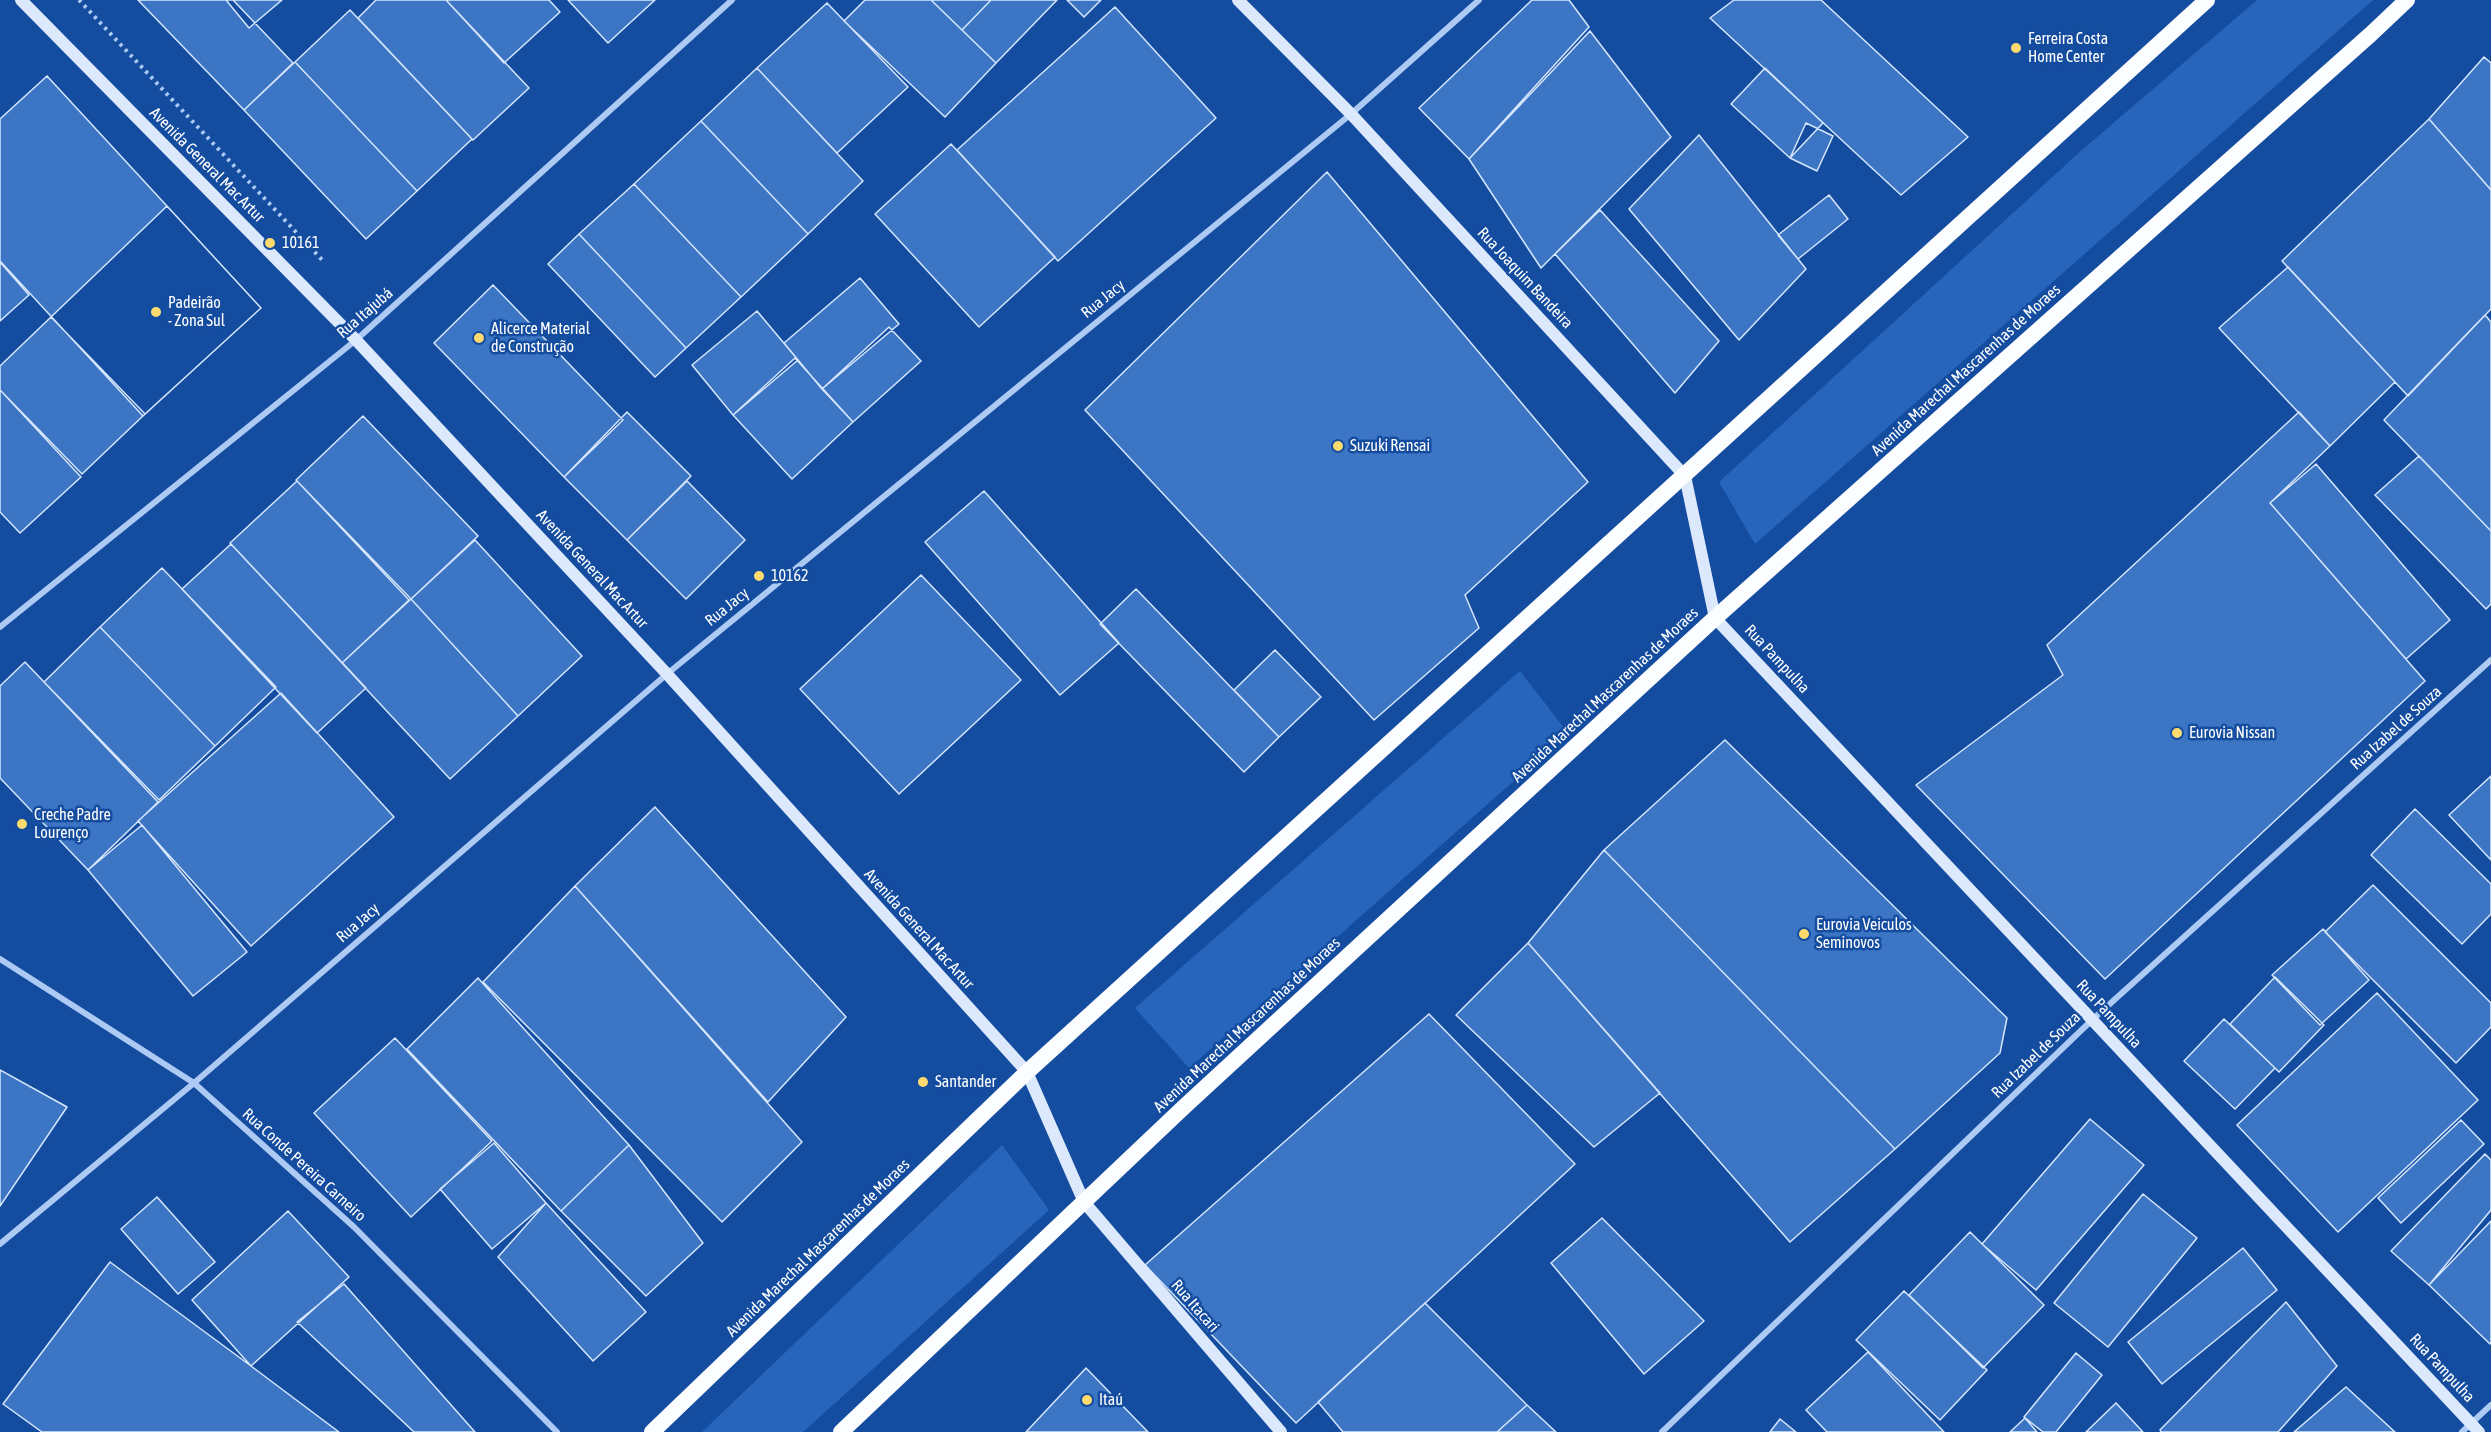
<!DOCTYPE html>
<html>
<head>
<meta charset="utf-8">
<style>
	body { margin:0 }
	canvas { display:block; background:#144c9f }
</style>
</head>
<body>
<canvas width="2491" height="1432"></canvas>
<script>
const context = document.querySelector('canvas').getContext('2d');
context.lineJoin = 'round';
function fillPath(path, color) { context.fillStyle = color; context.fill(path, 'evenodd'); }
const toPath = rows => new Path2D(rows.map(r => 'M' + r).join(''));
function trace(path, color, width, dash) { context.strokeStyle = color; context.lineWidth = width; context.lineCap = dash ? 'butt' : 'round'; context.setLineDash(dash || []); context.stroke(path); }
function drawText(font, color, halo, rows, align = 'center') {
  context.font = font + ' "Asap Condensed",sans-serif'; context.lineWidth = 5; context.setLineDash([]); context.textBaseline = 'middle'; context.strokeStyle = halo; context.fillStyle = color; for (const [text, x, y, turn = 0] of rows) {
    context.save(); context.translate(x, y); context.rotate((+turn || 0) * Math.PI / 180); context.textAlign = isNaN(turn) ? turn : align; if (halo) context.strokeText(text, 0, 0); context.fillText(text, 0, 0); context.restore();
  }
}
fillPath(toPath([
	[2257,0,2373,0,1755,544,1719,482,2083,149],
	[1520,671,1568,733,1189,1068,1135,1008],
	[1002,1145,1049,1210,803,1432,702,1432]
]), '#2765bd');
const building = toPath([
	[138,0,233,0,293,63,244,110,138,0],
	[226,0,282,0,249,28,226,0],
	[376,0,446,0,529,88,473,140,358,18,376,0],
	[446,0,549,0,560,12,504,63,446,0],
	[568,0,655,0,608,43,568,0],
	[865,0,931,0,996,63,945,117,844,21,865,0],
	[931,0,991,0,962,30,931,0],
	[991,0,1057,0,996,63,962,30,991,0],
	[1067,0,1101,0,1084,17,1067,0],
	[1532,0,1569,0,1589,27,1469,159,1419,108,1532,0],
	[1734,0,1821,0,1968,137,1901,195,1710,18,1734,0],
	[827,3,908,87,837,153,757,68,827,3],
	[1115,7,1216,118,1058,261,957,150,1115,7],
	[350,10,472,139,417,191,295,62,350,10],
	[1590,31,1671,137,1541,268,1469,159,1590,31],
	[2484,57,2491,63,2491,190,2429,119,2484,57],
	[295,62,417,191,366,239,244,110,295,62],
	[757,68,863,181,808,234,701,121,757,68],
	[1765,68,1823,123,1790,158,1731,104,1765,68],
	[47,76,261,308,143,416,0,261,0,119,47,76],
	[2429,119,2491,190,2491,309,2408,396,2282,261,2429,119],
	[701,121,808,234,741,297,634,184,701,121],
	[1806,123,1833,136,1817,171,1790,158,1806,123],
	[1699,135,1806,269,1739,340,1629,209,1699,135],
	[951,144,1055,257,979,327,875,214,951,144],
	[1327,172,1588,482,1465,595,1479,628,1374,720,1085,410,1327,172],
	[634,184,741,297,686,348,579,234,634,184],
	[1829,195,1848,219,1798,259,1778,235,1829,195],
	[167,206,261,308,145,414,51,317,167,206],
	[1600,210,1719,341,1675,393,1555,254,1600,210],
	[579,234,686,348,655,377,548,264,579,234],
	[0,262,29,295,0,321,0,262],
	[2288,267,2395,382,2330,446,2219,328,2288,267],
	[860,278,899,324,822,389,784,343,860,278],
	[493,285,623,420,564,477,434,343,493,285],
	[757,311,798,360,733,415,692,365,757,311],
	[2485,315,2491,322,2491,531,2384,420,2485,315],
	[51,317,145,414,82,474,0,390,0,366,51,317],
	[889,327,921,361,853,422,822,389,889,327],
	[795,358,853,422,792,479,733,415,795,358],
	[0,390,81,477,20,533,0,512,0,390],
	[627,412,691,476,627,540,564,477,627,412],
	[2299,412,2330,446,2270,503,2425,681,2105,979,1916,785,2063,675,2047,645,2299,412],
	[363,416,478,536,411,599,296,480,363,416],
	[2419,456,2491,531,2491,604,2486,609,2375,495,2419,456],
	[2316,464,2450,620,2406,659,2270,503,2316,464],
	[297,481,409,600,342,663,230,543,297,481],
	[687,481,745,540,686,599,627,540,687,481],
	[984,491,1119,643,1060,695,925,542,984,491],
	[475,540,582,656,518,716,411,599,475,540],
	[231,544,366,688,317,733,182,589,231,544],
	[162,568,276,687,215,746,100,627,162,568],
	[921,575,1021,680,899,794,800,689,921,575],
	[1136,589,1279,737,1244,772,1100,624,1136,589],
	[411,599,518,716,450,779,342,663,411,599],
	[100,627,215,746,159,800,44,682,100,627],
	[1275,650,1321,697,1279,737,1234,690,1275,650],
	[25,662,158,802,88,870,0,778,0,686,25,662],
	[281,693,394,817,251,946,138,821,281,693],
	[1725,740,2007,1018,2000,1053,1895,1149,1604,850,1725,740],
	[2491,776,2491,860,2449,815,2491,776],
	[655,807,846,1017,768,1102,575,886,655,807],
	[2415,809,2491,884,2491,914,2462,944,2371,855,2415,809],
	[142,825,247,952,193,996,88,870,142,825],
	[1604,850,1895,1149,1790,1242,1528,943,1604,850],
	[2373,885,2491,1003,2491,1027,2456,1063,2325,932,2373,885],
	[575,886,802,1142,722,1222,483,982,575,886],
	[2323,929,2369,980,2320,1025,2272,975,2323,929],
	[1528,943,1660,1093,1594,1147,1456,1015,1528,943],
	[2275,977,2324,1025,2279,1072,2230,1024,2275,977],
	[478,978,629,1145,561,1211,407,1049,478,978],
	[2377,993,2478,1100,2338,1232,2237,1125,2377,993],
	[1429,1014,1575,1164,1296,1423,1145,1265,1429,1014],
	[2224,1019,2275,1068,2235,1109,2184,1061,2224,1019],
	[395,1038,492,1141,411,1217,314,1113,395,1038],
	[0,1070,67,1107,0,1206,0,1070],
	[2090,1119,2144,1165,2036,1290,1982,1244,2090,1119],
	[2461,1120,2484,1144,2401,1223,2378,1198,2461,1120],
	[494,1143,546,1203,492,1249,440,1189,494,1143],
	[629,1145,703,1243,646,1296,561,1211,629,1145],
	[2485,1154,2491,1160,2491,1210,2429,1285,2391,1251,2485,1154],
	[2143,1194,2197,1238,2108,1347,2054,1303,2143,1194],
	[157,1197,215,1262,178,1294,121,1229,157,1197],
	[546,1203,646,1312,593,1361,498,1257,546,1203],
	[288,1211,349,1277,251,1366,192,1300,288,1211],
	[1602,1218,1704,1321,1644,1374,1551,1263,1602,1218],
	[2491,1221,2491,1342,2490,1344,2429,1285,2491,1221],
	[1970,1232,2044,1305,1983,1368,1909,1295,1970,1232],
	[2243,1248,2277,1290,2162,1384,2128,1342,2243,1248],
	[110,1262,251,1366,339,1432,42,1432,3,1404,110,1262],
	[344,1284,475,1432,414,1432,297,1322,344,1284],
	[1904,1291,1987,1370,1940,1420,1856,1340,1904,1291],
	[2286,1302,2337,1366,2278,1432,2161,1432,2160,1430,2286,1302],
	[1425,1303,1527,1405,1497,1432,1343,1432,1318,1402,1425,1303],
	[1868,1352,1944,1432,1827,1432,1806,1410,1868,1352],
	[2076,1353,2102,1375,2056,1432,2043,1432,2024,1417,2076,1353],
	[1086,1368,1148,1432,1026,1432,1086,1368],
	[2346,1387,2395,1432,2294,1432,2346,1387],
	[2116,1403,2143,1432,2086,1432,2116,1403],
	[1527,1405,1556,1432,1497,1432,1527,1405],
	[2025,1418,2037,1432,2010,1432,2025,1418],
	[1780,1419,1796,1432,1770,1432,1780,1419]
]);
fillPath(building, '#3d75c5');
trace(building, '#d5e6fd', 1.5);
trace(toPath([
	[79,0,324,262]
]), '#accaf4', 4, [3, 4.5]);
trace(toPath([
	[0,627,356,340,732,0],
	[0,959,194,1083,354,1227,557,1432],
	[0,1244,194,1083,667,674,1351,114,1479,0],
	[1662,1432,2092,1020,2491,660],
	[2462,1432,2491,1405]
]), '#accaf4', 6);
trace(toPath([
	[21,0,356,340,667,674,1027,1072,1084,1202,1281,1432],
	[1238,0,1351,114,1685,476,1715,618,2479,1432]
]), '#dce9fd', 12);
trace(toPath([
	[652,1432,1027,1072,2207,0],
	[841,1432,1185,1106,1715,618,2371,34,2407,0]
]), '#fcfdff', 16);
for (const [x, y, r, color] of [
	[2016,48,6,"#ffdb6f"],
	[270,243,6,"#ffdb6f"],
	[156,312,6,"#ffdb6f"],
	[479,338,6,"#ffdb6f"],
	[1338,446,6,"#ffdb6f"],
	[759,576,6,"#ffdb6f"],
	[2177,733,6,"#ffdb6f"],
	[22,824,6,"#ffdb6f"],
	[1804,934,6,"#ffdb6f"],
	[923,1082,6,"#ffdb6f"],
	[1087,1400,6,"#ffdb6f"]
]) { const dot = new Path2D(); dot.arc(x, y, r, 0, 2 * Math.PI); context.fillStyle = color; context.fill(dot); trace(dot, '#144c9f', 2); }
drawText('16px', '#fff', '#144c9f', [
	["Ferreira Costa",2028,39],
	["Home Center",2028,57],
	["10161",282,243],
	["Padeirão",168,303],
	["- Zona Sul",168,321],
	["Alicerce Material",491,329],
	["de Construção",491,347],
	["Suzuki Rensai",1350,446],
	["10162",771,576],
	["Eurovia Nissan",2189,733],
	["Creche Padre",34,815],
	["Lourenço",34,833],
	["Eurovia Veiculos",1816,925],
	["Seminovos",1816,943],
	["Santander",935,1082],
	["Itaú",1099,1400]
], 'left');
drawText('16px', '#fff', '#144c9f', [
	["Avenida General Mac Artur",207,165,45],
	["Rua Joaquim Bandeira",1525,278,47],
	["Rua Jacy",1103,299,-39],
	["Rua Itajubá",365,313,-41],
	["Avenida Marechal Mascarenhas de Moraes",1966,370,-42],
	["Avenida General Mac Artur",592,569,47],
	["Rua Jacy",727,607,-39],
	["Rua Pampulha",1777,659,47],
	["Avenida Marechal Mascarenhas de Moraes",1605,695,-43],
	["Rua Izabel de Souza",2396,728,-42],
	["Rua Jacy",358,923,-41],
	["Avenida General Mac Artur",919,929,48],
	["Rua Pampulha",2109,1014,47],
	["Avenida Marechal Mascarenhas de Moraes",1247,1025,-43],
	["Rua Izabel de Souza",2036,1055,-44],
	["Rua Conde Pereira Carneiro",304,1165,42],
	["Avenida Marechal Mascarenhas de Moraes",818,1248,-44],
	["Rua Itacari",1195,1306,49],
	["Rua Pampulha",2442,1368,47]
]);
</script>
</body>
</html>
